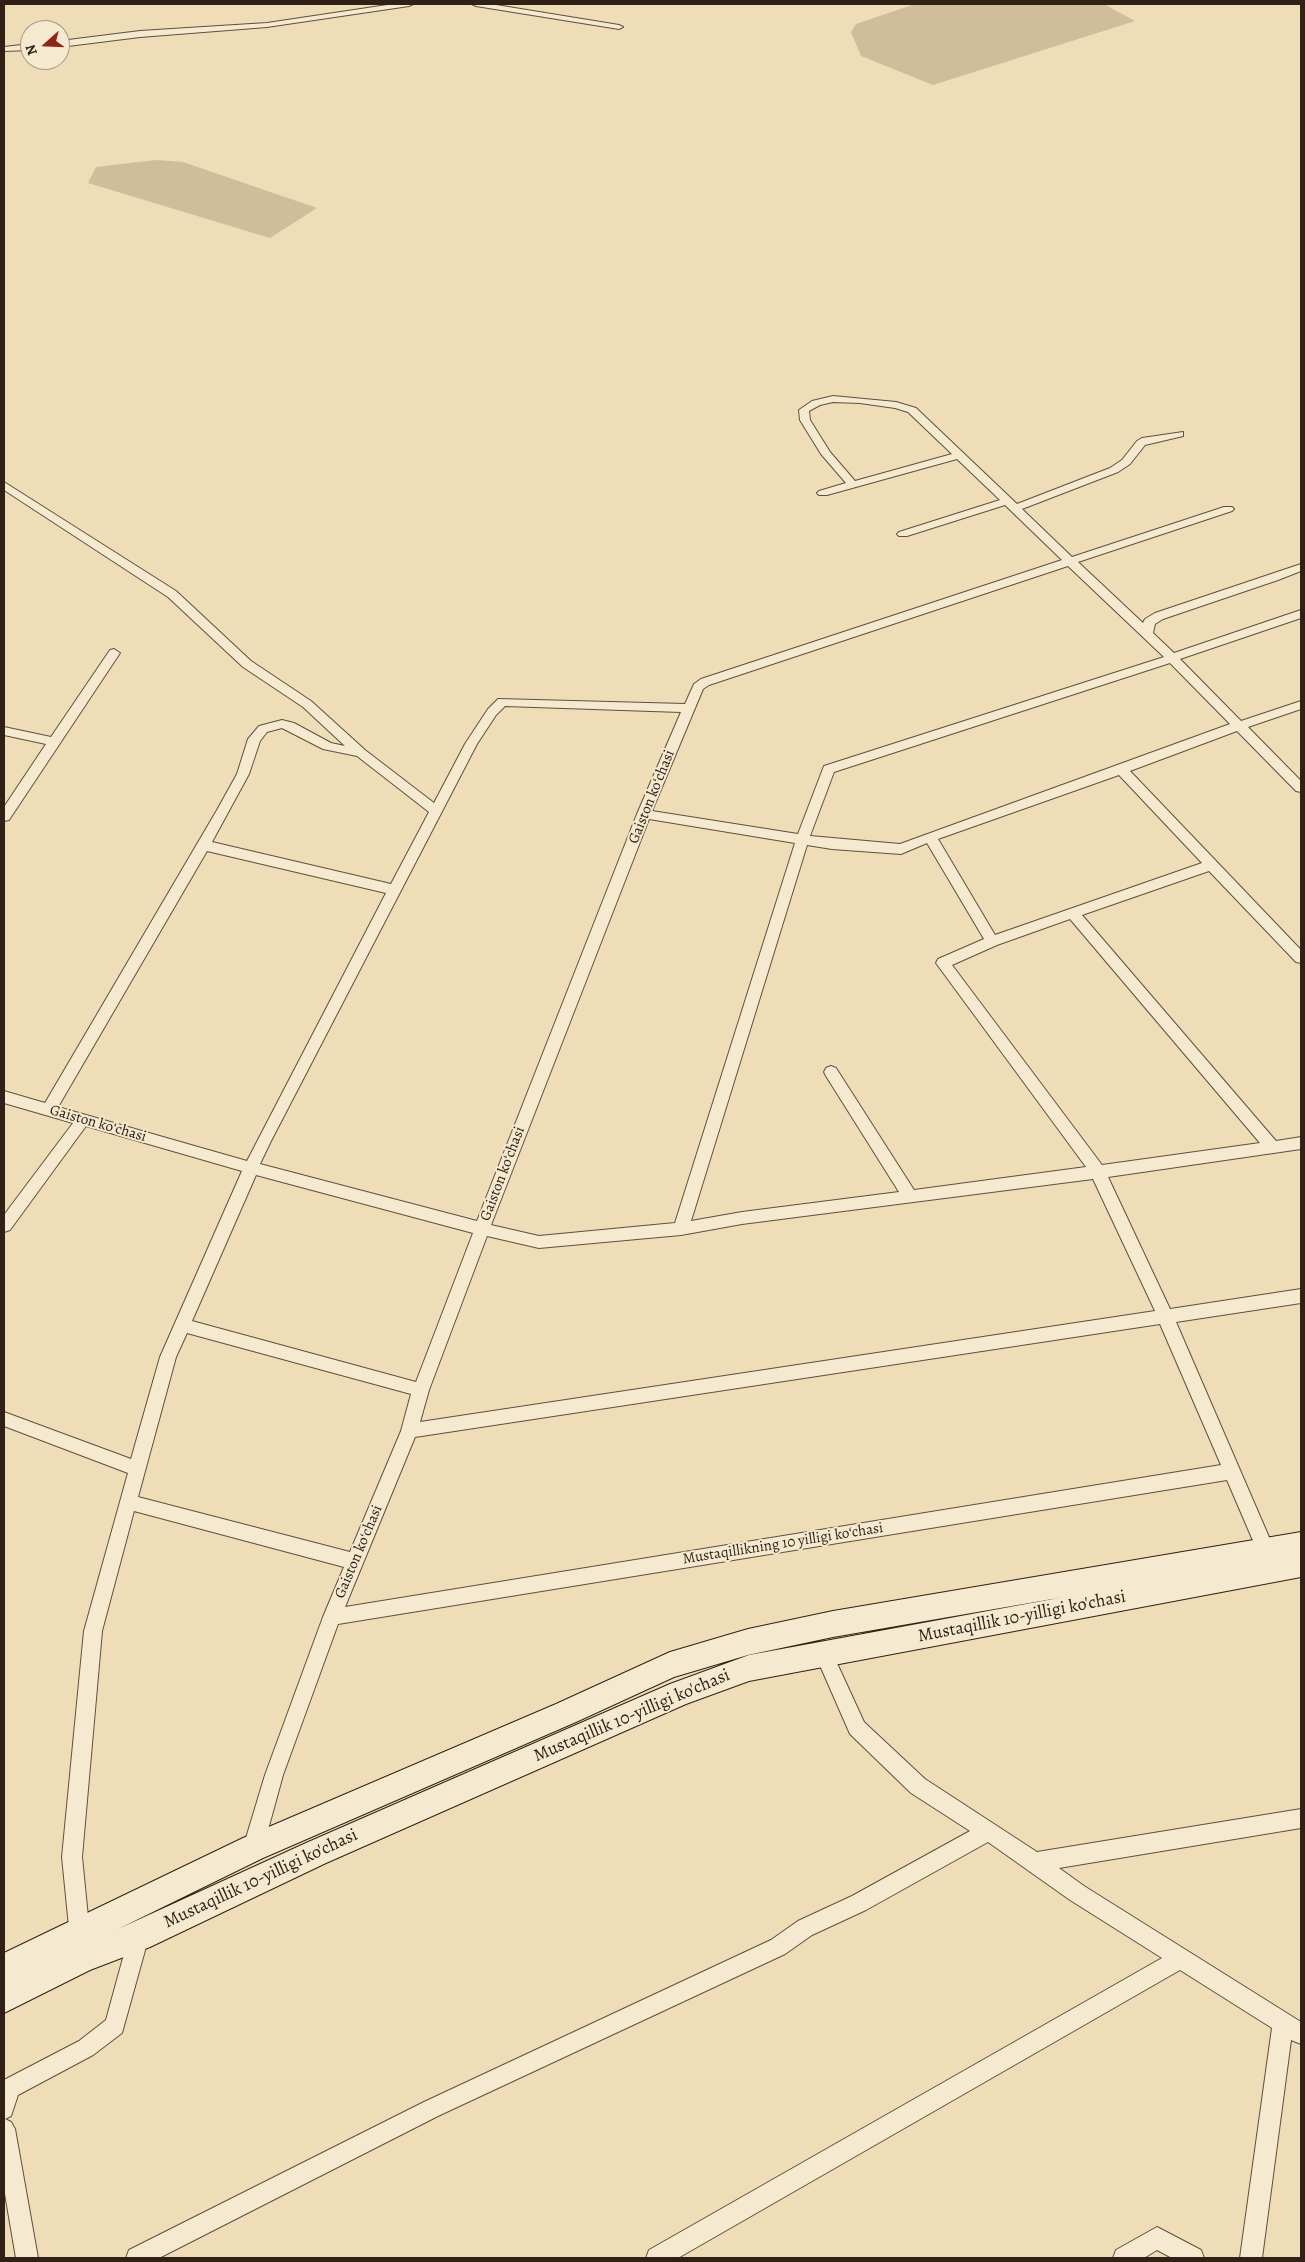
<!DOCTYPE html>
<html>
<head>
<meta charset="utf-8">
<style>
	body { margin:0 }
	#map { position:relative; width:1305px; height:2262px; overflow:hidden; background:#efddb7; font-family:Alegreya,serif }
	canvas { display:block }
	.frame { position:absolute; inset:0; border:5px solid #302016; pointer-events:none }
	.north { position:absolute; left:20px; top:20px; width:50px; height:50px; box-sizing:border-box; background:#f5e9d0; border:1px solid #a69986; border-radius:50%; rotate:250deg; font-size:14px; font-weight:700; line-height:20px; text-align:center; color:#302016 }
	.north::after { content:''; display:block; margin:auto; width:18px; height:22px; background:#8f2418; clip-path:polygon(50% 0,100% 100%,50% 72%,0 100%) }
</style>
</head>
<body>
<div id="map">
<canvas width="1305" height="2262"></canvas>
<div class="frame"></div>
<div class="north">N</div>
</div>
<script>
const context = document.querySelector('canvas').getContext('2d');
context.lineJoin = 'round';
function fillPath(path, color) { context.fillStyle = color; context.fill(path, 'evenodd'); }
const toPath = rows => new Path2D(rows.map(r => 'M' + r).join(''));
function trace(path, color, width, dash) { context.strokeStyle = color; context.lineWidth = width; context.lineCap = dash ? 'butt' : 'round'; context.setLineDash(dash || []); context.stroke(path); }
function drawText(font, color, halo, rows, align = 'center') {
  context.font = font + ' Alegreya,serif'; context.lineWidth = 4; context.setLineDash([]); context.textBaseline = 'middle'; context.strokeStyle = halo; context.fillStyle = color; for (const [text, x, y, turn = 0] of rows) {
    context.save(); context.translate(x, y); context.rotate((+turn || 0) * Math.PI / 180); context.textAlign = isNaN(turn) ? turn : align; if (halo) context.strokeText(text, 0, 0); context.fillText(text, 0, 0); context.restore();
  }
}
fillPath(toPath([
	[915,4,1104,4,1135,21,933,85,861,56,851,32,856,24],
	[156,160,183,162,317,208,270,238,88,183,96,167]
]), '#cfbd9c');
const minor = toPath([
	[394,4,413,4,409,6,267,27,140,37,60,47,60,41,140,31,267,23,394,4],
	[472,4,490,4,619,25,623,27,619,29,476,6,472,4],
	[30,44,30,50,4,51,4,47,30,44],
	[833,396,896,402,916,408,1017,504,1110,468,1122,460,1137,441,1142,438,1183,432,1183,436,1145,445,1130,464,1118,472,1022,509,1072,557,1224,507,1232,507,1234,509,1232,511,1078,562,1143,623,1145,619,1155,613,1301,564,1301,571,1278,580,1163,619,1155,624,1153,633,1174,653,1301,610,1301,618,1180,659,1241,721,1301,701,1301,709,1248,727,1301,781,1301,792,1296,791,1237,731,1130,771,1301,950,1301,963,1296,962,1209,871,1082,915,1276,1141,1301,1137,1301,1149,1108,1177,1170,1309,1301,1289,1301,1303,1176,1322,1275,1551,1272,1557,1266,1559,1260,1557,1227,1480,338,1624,283,1775,263,1848,260,1855,253,1858,246,1855,243,1848,265,1775,323,1617,344,1567,134,1511,102,1631,82,1857,90,1937,87,1944,80,1947,73,1944,70,1937,62,1857,84,1631,128,1473,4,1426,4,1412,131,1459,160,1357,242,1171,86,1126,10,1230,4,1232,4,1215,73,1123,4,1103,4,1091,45,1103,217,810,237,774,248,739,259,726,282,720,294,723,331,743,345,746,303,707,243,667,168,597,4,490,4,482,176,591,251,661,311,701,365,750,434,803,465,744,488,709,498,699,685,704,694,684,701,679,1062,560,1005,505,907,536,899,536,897,534,899,532,1000,500,957,459,827,495,819,495,817,493,819,491,846,483,821,454,800,420,799,410,812,401,833,396],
	[833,402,860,403,895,408,908,412,952,454,855,481,830,452,810,420,809,411,820,405,833,402],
	[1068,566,1164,657,824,766,798,834,652,811,703,689,709,685,1068,566],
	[1170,663,1230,724,900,844,810,836,834,772,1170,663],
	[505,706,681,712,637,814,477,1221,260,1164,271,1141,477,744,496,715,505,706],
	[282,728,323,749,357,756,429,812,391,884,212,842,249,774,260,741,267,732,282,728],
	[1119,775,1202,863,995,935,938,839,1119,775],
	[649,819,795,843,675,1223,539,1236,491,1225,649,819],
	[927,843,984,939,938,959,936,963,1086,1167,914,1190,836,1068,831,1066,826,1068,824,1072,826,1076,899,1192,742,1212,691,1221,807,845,832,849,901,854,927,843],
	[207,851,386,893,247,1161,58,1107,207,851],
	[1070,919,1260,1143,1102,1165,952,965,997,945,1070,919],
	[256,1175,473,1233,416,1382,192,1321,256,1175],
	[1093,1179,1155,1311,420,1422,429,1390,487,1236,539,1248,681,1235,742,1224,1093,1179],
	[1160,1324,1221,1465,345,1607,415,1437,1160,1324],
	[187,1333,411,1394,401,1431,350,1552,138,1497,176,1357,187,1333],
	[114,649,120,653,9,820,4,821,4,807,46,744,4,735,4,727,51,737,110,650,114,649],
	[824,1645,830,1648,864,1722,925,1779,1037,1852,1301,1809,1301,1828,1059,1868,1084,1886,1301,2022,1301,2044,1291,2040,1262,2258,1240,2258,1272,2028,1180,1970,678,2258,646,2258,649,2250,1162,1958,1070,1900,988,1842,866,1910,812,1935,785,1954,438,2116,159,2258,126,2258,129,2250,424,2102,771,1940,798,1921,852,1896,970,1831,911,1793,850,1734,815,1654,818,1648,824,1645],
	[139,1926,146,1929,149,1936,122,2033,93,2055,18,2095,11,2116,5,2119,11,2122,15,2129,38,2258,16,2258,4,2188,4,2080,79,2041,106,2020,129,1936,132,1929,139,1926],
	[1157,2227,1201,2250,1204,2258,1172,2258,1157,2250,1144,2258,1113,2258,1116,2250,1157,2227]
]);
const secondary = toPath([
	[1301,1532,1301,1577,749,1681,686,1704,326,1863,150,1947,90,1970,4,2013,4,1953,243,1838,556,1704,670,1652,748,1629,833,1611,1301,1532],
	[1064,1597,749,1655,670,1684,306,1843,118,1929,263,1858,576,1722,674,1677,748,1655,833,1637,1064,1597]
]);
trace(minor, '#604f3e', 2);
trace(secondary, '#302016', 2);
fillPath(minor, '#f5e9d0');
fillPath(secondary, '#f5e9d0');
drawText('15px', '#302016', '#f5e9d0', [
	["Gaiston koʻchasi",652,797,-68],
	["Gaiston koʻchasi",98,1124,16],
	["Gaiston koʻchasi",503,1174,-69],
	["Mustaqillikning 10 yilligi koʻchasi",783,1544,-9],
	["Gaiston koʻchasi",359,1552,-67]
]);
drawText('18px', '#302016', '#f5e9d0', [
	["Mustaqillik 10-yilligi ko'chasi",1022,1617,-11],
	["Mustaqillik 10-yilligi ko'chasi",632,1716,-23],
	["Mustaqillik 10-yilligi ko'chasi",261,1879,-25]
]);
</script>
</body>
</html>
